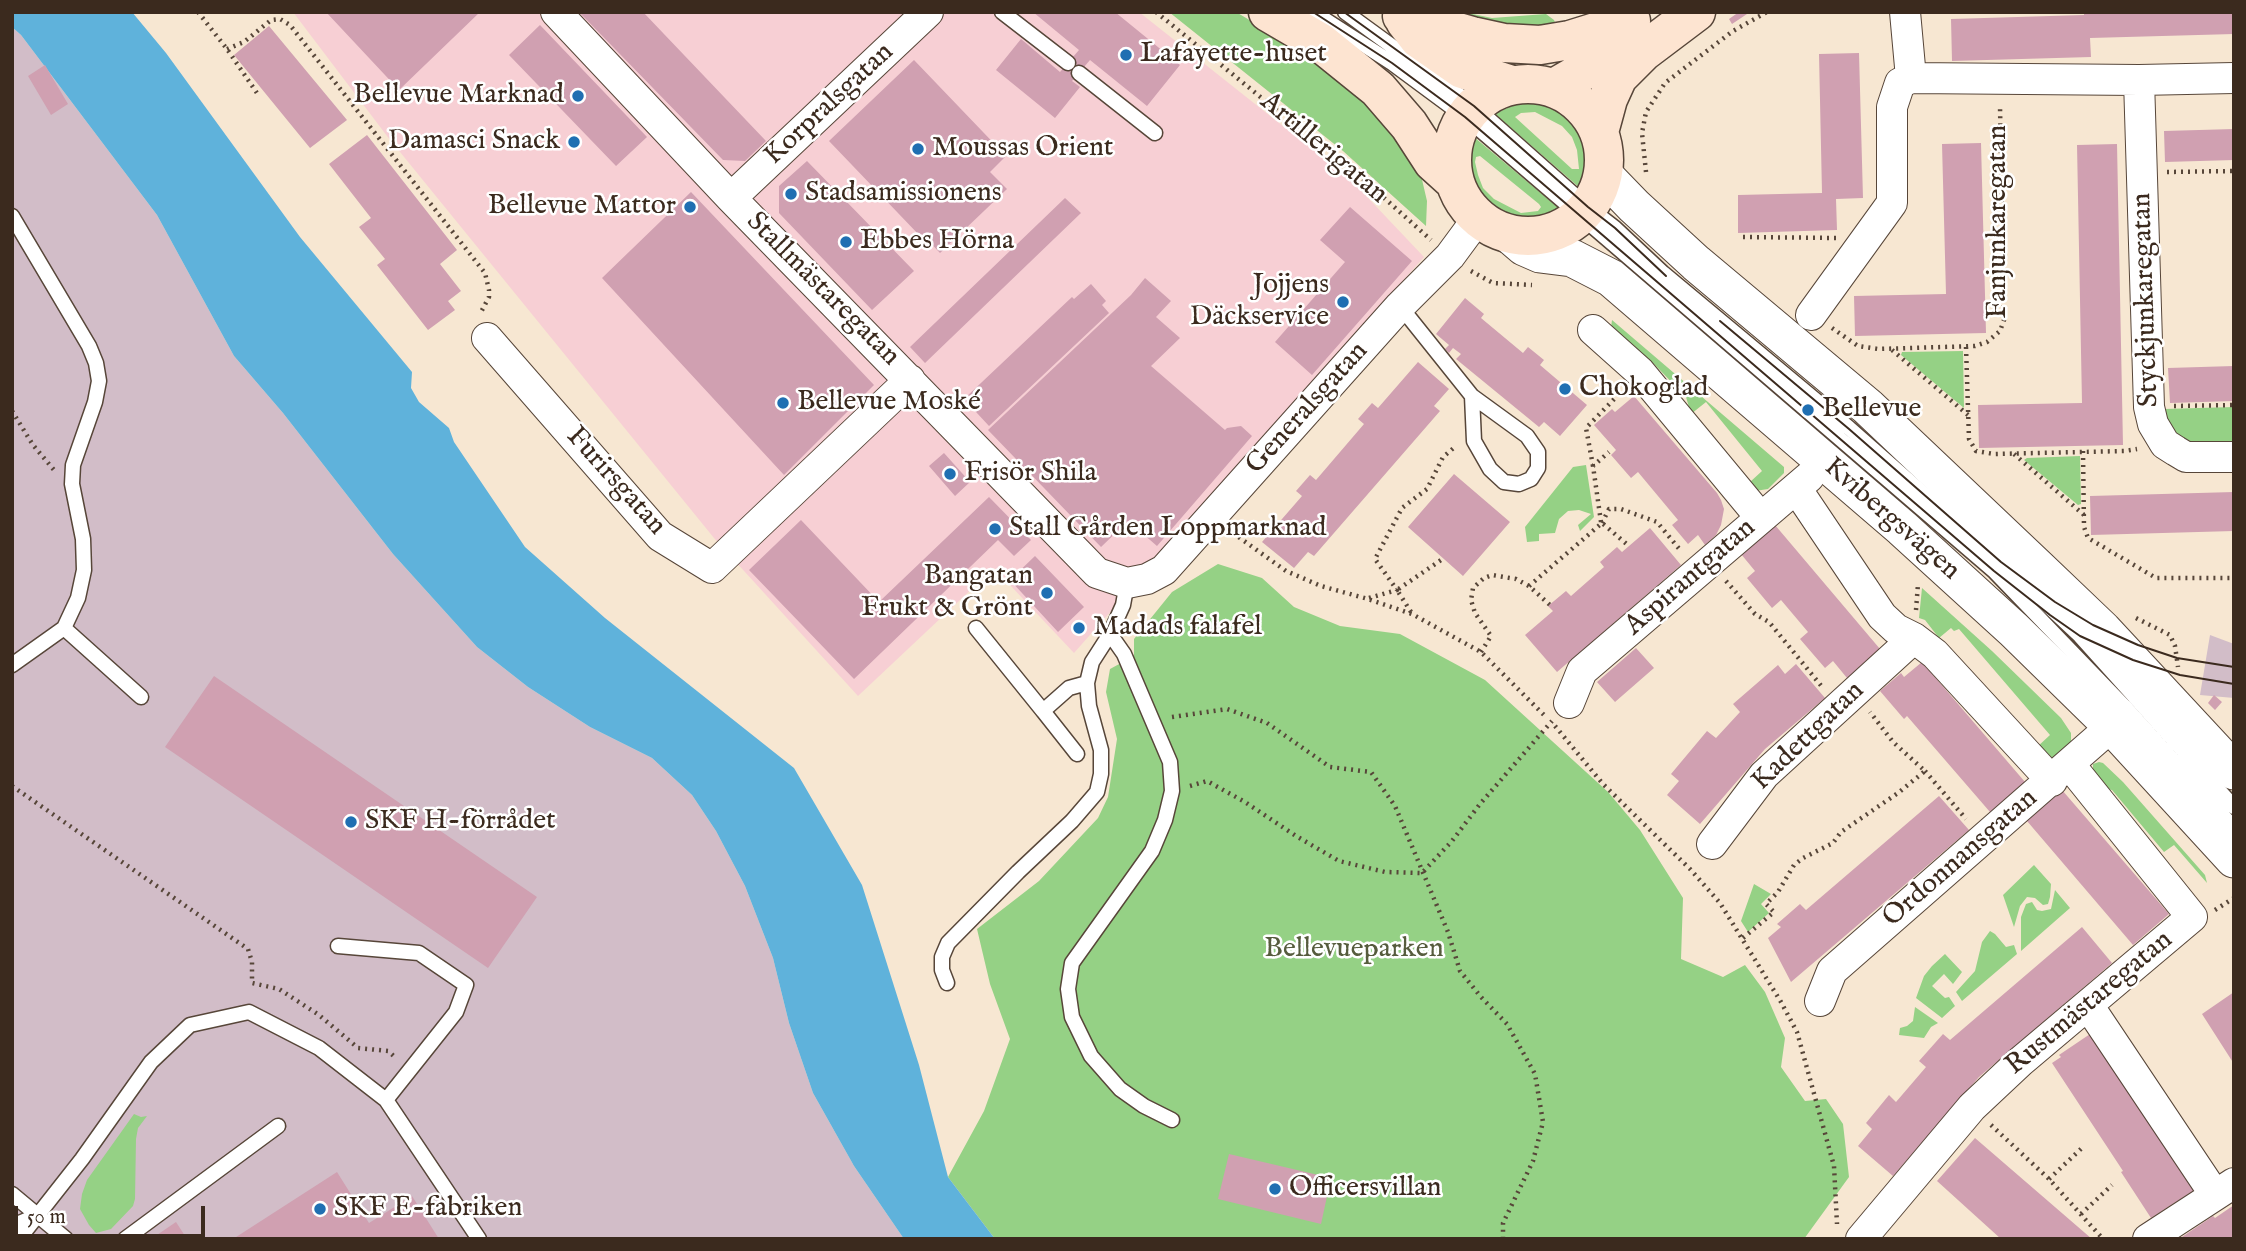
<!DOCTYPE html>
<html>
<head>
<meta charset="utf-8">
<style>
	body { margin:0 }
	#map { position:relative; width:2246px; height:1251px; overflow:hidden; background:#f7e7d2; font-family:"IM FELL English",serif }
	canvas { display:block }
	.frame { position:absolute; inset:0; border:14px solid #3b2a1e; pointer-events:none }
	.scale { position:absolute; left:14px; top:1206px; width:191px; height:32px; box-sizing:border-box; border:4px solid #3b2a1e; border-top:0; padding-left:9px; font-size:21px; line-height:24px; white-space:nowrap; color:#3b2a1e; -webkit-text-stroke:5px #fff; paint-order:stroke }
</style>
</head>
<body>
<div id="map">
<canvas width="2246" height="1251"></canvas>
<div class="frame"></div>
<div class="scale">50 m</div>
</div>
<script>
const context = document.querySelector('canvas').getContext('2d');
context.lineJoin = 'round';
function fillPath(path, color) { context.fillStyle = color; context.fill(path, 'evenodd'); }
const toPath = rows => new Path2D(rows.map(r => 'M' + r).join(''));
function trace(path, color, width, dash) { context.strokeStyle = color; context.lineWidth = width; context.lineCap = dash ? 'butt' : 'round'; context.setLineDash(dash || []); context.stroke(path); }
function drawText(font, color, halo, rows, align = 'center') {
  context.font = font + ' "IM FELL English",serif'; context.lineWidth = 5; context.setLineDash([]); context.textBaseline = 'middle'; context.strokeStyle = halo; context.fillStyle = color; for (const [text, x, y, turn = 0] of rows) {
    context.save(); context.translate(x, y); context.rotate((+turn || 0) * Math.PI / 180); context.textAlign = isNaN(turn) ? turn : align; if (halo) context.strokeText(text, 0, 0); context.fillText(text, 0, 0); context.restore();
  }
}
fillPath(toPath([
	[293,12,1139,12,1351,180,1424,257,1074,653,994,568,858,696,714,538,387,136]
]), '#f7cfd4');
fillPath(toPath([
	[12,27,21,35,157,215,234,356,283,413,393,554,477,647,528,687,590,727,652,758,692,795,716,831,745,886,773,958,789,1023,813,1093,854,1166,904,1239,12,1239],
	[2210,635,2234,644,2234,698,2200,695]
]), '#d2bdc8');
fillPath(toPath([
	[1169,12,1236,12,1327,66,1367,100,1420,171,1427,201,1426,226,1343,151],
	[1428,12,1463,12,1492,18,1546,14,1554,20,1559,32,1543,35],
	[1531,103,1549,107,1563,115,1575,128,1583,142,1587,159,1585,176,1581,189,1495,114,1513,105],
	[1535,112,1562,126,1572,137,1577,150,1579,169,1572,169,1515,117,1521,113],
	[1474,137,1561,210,1543,220,1525,222,1507,218,1493,210,1480,198,1472,184,1468,167,1469,150],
	[1480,156,1539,204,1541,207,1538,211,1521,213,1494,199,1483,188,1478,175,1475,162,1476,157],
	[1612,320,1784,467,1784,473,1768,489,1755,491,1750,482,1762,471,1706,402,1691,414,1686,397,1653,363,1610,335],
	[1963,351,1964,408,1901,355,1902,352],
	[2234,407,2234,445,2197,444,2181,437,2168,425,2164,409],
	[2080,456,2081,504,2078,505,2024,460,2027,458],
	[1586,465,1594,517,1580,531,1578,525,1591,514,1579,510,1568,511,1559,519,1555,533,1539,534,1539,541,1527,542,1525,527,1573,467],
	[1218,564,1262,578,1294,607,1340,626,1400,634,1485,680,1608,792,1640,830,1683,898,1681,959,1723,977,1745,965,1765,992,1785,1038,1781,1067,1805,1101,1826,1099,1843,1124,1849,1177,1804,1239,995,1239,948,1177,984,1111,1010,1039,990,984,977,929,1039,881,1098,818,1108,797,1117,739,1106,692,1110,669,1134,656,1134,639,1172,592],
	[1922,588,1992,651,2061,718,2071,733,2071,746,2054,759,2049,758,2036,748,2050,735,1959,629,1954,631,1951,628,1939,638,1925,620,1919,618],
	[2099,762,2103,763,2123,782,2205,875,2207,883,2174,845,2164,852,2112,790,2098,787,2093,769,2093,764],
	[2034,865,2051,884,2050,897,2048,904,2043,905,2035,898,2027,897,2020,906,2014,927,2003,895],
	[1754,884,1771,894,1761,904,1769,913,1748,932,1741,921],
	[2055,890,2070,908,2021,951,2021,917,2026,904,2032,902,2037,910,2042,911,2051,909],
	[1990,931,1995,934,2006,947,2014,945,2017,954,1962,1001,1956,992,1975,971,1982,942],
	[1945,954,1962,972,1953,984,1944,974,1932,986,1945,998,1949,997,1955,1006,1942,1018,1916,998,1924,976,1932,966],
	[1915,1007,1938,1023,1931,1027,1924,1038,1899,1035,1900,1028,1907,1026,1913,1021],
	[134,1114,141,1117,147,1116,138,1128,136,1139,135,1199,133,1206,111,1229,96,1233,89,1225,80,1209,82,1194,87,1180]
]), '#95d185');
fillPath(toPath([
	[12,12,132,12,166,53,300,237,412,372,411,388,419,402,449,428,454,442,525,547,605,618,794,768,862,885,919,1065,948,1177,995,1239,904,1239,854,1166,813,1093,789,1023,773,958,745,886,716,831,692,795,652,758,590,727,528,687,477,647,393,554,283,413,234,356,157,215,21,35,12,27]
]), '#5fb2db');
fillPath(toPath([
	[326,12,480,12,399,90],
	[579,12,643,12,766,141,745,161,723,160],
	[1033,12,1115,12,1180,65,1147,106,1090,60,1072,81,1080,87,1055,118,996,70,1021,39,1060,72,1079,50],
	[1739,12,1750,12,1732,24,1729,19],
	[2084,12,2234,12,2234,34,2090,38,2091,57,1952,61,1951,19,2084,15],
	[540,25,647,137,616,166,509,55],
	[269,26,347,120,310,148,234,55],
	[1859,53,1863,198,1836,199,1837,230,1738,233,1738,195,1822,193,1819,54],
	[914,60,1006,156,990,172,1007,189,940,253,923,235,921,237,829,141],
	[45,65,68,104,51,115,28,76],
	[2234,129,2234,160,2165,162,2164,131],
	[367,135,457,250,440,264,461,291,448,301,455,310,428,330,377,265,385,259,359,227,371,218,329,164],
	[1981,143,1986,333,1855,336,1854,296,1946,294,1942,144],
	[2117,144,2123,445,1979,448,1978,405,2082,403,2077,145],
	[807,161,914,271,872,310,779,213,779,186],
	[691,192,874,385,784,475,602,278],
	[1065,198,1081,213,925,363,910,347],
	[1350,207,1412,261,1312,375,1275,342,1345,262,1320,240],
	[1145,278,1171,301,1156,317,1180,338,1151,366,1225,430,1227,428,1241,426,1252,436,1157,546,1128,521,1101,547,988,430,1131,295],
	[1091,284,1106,301,1102,305,1109,313,989,426,964,399,1072,297,1074,299],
	[1465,298,1484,314,1481,318,1523,353,1528,347,1544,360,1540,365,1587,405,1560,436,1544,422,1539,427,1456,359,1461,354,1453,348,1449,353,1445,349,1449,345,1436,334],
	[1418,362,1449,389,1434,406,1440,411,1314,556,1308,552,1294,568,1262,542,1302,496,1296,491,1310,475,1316,480,1364,424,1358,419,1372,403,1378,408],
	[2234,366,2234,401,2170,403,2168,368],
	[1634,396,1717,493,1721,500,1724,509,1721,525,1716,535,1705,545,1698,535,1688,544,1672,525,1678,520,1638,472,1631,478,1611,455,1616,450,1594,425,1612,409,1615,412],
	[944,453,970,482,955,496,929,466],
	[1454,474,1510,522,1463,576,1408,527],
	[2234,492,2234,531,2091,535,2090,496],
	[989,497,1031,540,1014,556,998,540,854,679,749,570,801,520,879,602],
	[1775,525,1880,649,1847,678,1833,661,1825,668,1800,639,1808,632,1781,600,1772,608,1747,578,1755,571,1741,554],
	[1650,528,1681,565,1557,672,1525,635,1553,611,1548,606,1566,591,1571,596,1604,567,1600,562,1617,547,1622,552],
	[1035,556,1084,607,1058,632,1010,580],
	[1636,648,1654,668,1615,702,1597,682],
	[1922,662,2025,782,1990,812,1907,716,1904,719,1880,691,1901,673,1904,677],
	[1796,664,1825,698,1765,749,1700,824,1667,795,1679,781,1671,774,1707,731,1716,738,1740,712,1733,704,1778,665,1785,674],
	[214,676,537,897,488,968,165,747],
	[2214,695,2222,702,2215,710,2208,703],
	[2062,790,2169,914,2133,945,2027,821],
	[1939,796,1969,830,1791,982,1768,938,1781,927,1777,924,1800,904,1806,910],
	[2082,927,2112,963,1979,1077,1893,1176,1858,1146,1872,1129,1866,1123,1889,1095,1896,1102,1926,1067,1919,1061,1943,1034,1950,1040],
	[2234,992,2234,1064,2202,1014],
	[2096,1030,2199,1187,2151,1218,2121,1172,2123,1171,2052,1063,2061,1057,2059,1055],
	[1975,1138,2092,1239,2001,1239,1937,1181],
	[1229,1154,1331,1178,1321,1224,1218,1199],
	[337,1172,369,1223,412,1196,439,1239,233,1239],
	[2234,1205,2234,1239,2179,1239,2213,1216,2215,1218],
	[176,1222,187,1239,151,1239]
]), '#d0a0b1');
const service = toPath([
	[1002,12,1068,63],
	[1313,12,1392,63,1465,117,1994,571,2124,706,2234,828],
	[1345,12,1474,106,1588,207,1615,228,1663,273,1849,428,2001,562,2080,636,2234,807],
	[1079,73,1155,133],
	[12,216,89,346,96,363,99,381,95,402,73,465,72,484,83,539,84,570,78,598,64,628],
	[1400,306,1472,396,1527,436,1538,452,1538,468,1531,479,1519,484,1504,482,1490,469,1474,441,1472,396],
	[976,628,1043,711,1069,688,1087,683],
	[1110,634,1124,654,1170,762,1172,791,1165,820,1152,851,1072,963,1068,989,1072,1017,1091,1056,1120,1089,1144,1106,1172,1120],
	[12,665,64,628,141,697],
	[1043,711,1077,754],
	[338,946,419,953,466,985,456,1012,386,1100],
	[947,983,942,970,942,957,948,943,1018,872,1072,821,1097,792,1101,774,1101,750,1089,706,1087,683,1092,662,1110,634,1123,605,1127,583],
	[12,1194,66,1239],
	[12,1226,36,1216],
	[19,1239,82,1159,151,1062,190,1025,249,1012,319,1048,386,1100,479,1239],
	[125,1239,278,1126]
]);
const minor = toPath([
	[556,12,731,198,1097,573,1127,583,1147,579,1164,570,1400,306,1450,256,1478,218],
	[1911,78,2139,80,2234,78],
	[2139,80,2149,407,2153,424,2165,444,2176,451,2186,457,2234,457],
	[731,198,928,12],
	[1811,315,1892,203,1892,107,1900,83,1911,78,1905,12],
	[1593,330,1640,372,1761,518],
	[487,338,660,536,712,568,910,380],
	[1796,488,1882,616,1896,629,1914,638,1935,654,2052,781],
	[1569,703,1582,671,1809,477],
	[1712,844,1764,775,1914,638],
	[1820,1001,1832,971,2112,726],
	[2088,1005,2215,1195],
	[1861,1239,1972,1107,2020,1062,2192,917,2070,765],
	[2148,1239,2234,1183]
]);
const tertiary = toPath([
	[1603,174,1634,206,1696,263,1868,407,2039,569,2103,630,2234,771],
	[1510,235,1524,247,1540,254,1572,258,1611,278,1902,528,2014,630,2112,726,2234,859]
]);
const secondary = toPath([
	[1268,12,1321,43,1378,89,1409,125,1433,162,1454,181],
	[1402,16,1472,36,1504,43,1540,45,1570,40,1631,21],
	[1405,21,1419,39,1462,69,1512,85],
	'1452 160a76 76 0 1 1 152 0a76 76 0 1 1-152 0Z',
	[1554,88,1582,72,1629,22],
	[1599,132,1608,99,1618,77,1643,52,1696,12]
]);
trace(service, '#574639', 17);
trace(minor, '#574639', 32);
trace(tertiary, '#574639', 39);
trace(secondary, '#574639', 41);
trace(toPath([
	[198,12,227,49,259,96],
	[1156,12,1279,112,1333,152,1431,240],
	[227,49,244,42,271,20,280,19,290,25,485,273,489,290,489,297,480,314],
	[1646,172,1642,133,1646,112,1665,83,1733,31,1767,12],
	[2167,172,2234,171],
	[1743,237,1836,238],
	[1471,271,1493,283,1532,285],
	[1832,328,1858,346,1878,349,1975,346,1987,342,2000,331,2004,320,2000,106],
	[1966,347,1969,439,1976,451,1994,454,2125,451,2137,449],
	[1892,350,1968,415],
	[2174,406,2234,405],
	[12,411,33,445,54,470],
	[2083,451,2084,527,2088,538,2156,578,2234,578],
	[2014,454,2084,515],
	[1593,466,1586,428,1621,392],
	[1601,522,1593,466,1609,452],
	[1602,523,1609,509,1621,509,1657,522,1681,551],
	[1233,533,1286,571,1321,586,1368,599,1412,614,1481,652,1544,715],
	[1726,581,1755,614,1769,622,1823,688],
	[1529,586,1602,523,1629,546],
	[1369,598,1397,590,1375,559,1402,508,1427,489,1443,457,1456,446],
	[1916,610,1918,584],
	[1411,612,1397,590,1444,558],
	[2136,618,2170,635,2175,646,2178,667],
	[1481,652,1491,636,1475,613,1471,600,1473,588,1484,578,1492,575,1516,579,1529,586,1550,605],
	[1172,717,1227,709,1267,723,1330,767,1371,772,1395,806,1448,932,1460,971,1481,997,1507,1024,1535,1074,1543,1122,1533,1161,1503,1223,1503,1239],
	[1555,726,1603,784,1690,869,1720,903,1781,1002,1797,1032,1834,1166,1837,1224],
	[1925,771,1966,819],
	[12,786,248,949,252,962,252,983,279,989,319,1015,358,1048,388,1051,396,1058],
	[1190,786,1207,781,1245,802,1296,836,1339,861,1385,872,1422,873,1452,841,1480,804,1552,721],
	[2215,910,2234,898],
	[1743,938,1774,912,1766,904,1778,892,1794,865,1803,858,1833,843,1841,832,1898,793,1925,771,1893,742,1870,712],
	[1991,1125,2049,1179,2103,1239],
	[2049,1179,2083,1147],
	[2081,1214,2112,1185]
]), '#574639', 4.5, [2, 5]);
trace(service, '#fff', 14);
trace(minor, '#fff', 30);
trace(tertiary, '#fff', 37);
trace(secondary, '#fde4d1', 38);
trace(toPath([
	[1313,12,1392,63,1465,117,1994,571,2050,615,2080,636,2133,660,2180,675,2234,684],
	[1344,12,1474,106,1588,207,1615,228,1666,276],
	[1720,321,1849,429,2001,562,2055,602,2093,625,2138,645,2177,658,2234,667]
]), '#3b2a1e', 2);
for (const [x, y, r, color] of [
	[1126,55,7,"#1f6fb2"],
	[578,96,7,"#1f6fb2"],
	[574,142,7,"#1f6fb2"],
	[918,149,7,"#1f6fb2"],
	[791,194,7,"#1f6fb2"],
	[690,207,7,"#1f6fb2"],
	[846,242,7,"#1f6fb2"],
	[1343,302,7,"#1f6fb2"],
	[1565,389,7,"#1f6fb2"],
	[783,403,7,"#1f6fb2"],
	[1808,410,7,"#1f6fb2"],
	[950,474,7,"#1f6fb2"],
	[995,529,7,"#1f6fb2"],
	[1047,593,7,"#1f6fb2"],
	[1079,628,7,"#1f6fb2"],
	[351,822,7,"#1f6fb2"],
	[1275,1189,7,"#1f6fb2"],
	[320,1209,7,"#1f6fb2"]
]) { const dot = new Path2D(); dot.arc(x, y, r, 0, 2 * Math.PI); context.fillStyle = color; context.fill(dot); trace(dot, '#fff', 2.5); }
drawText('28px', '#3b2a1e', '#fff', [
	["Lafayette-huset",1140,55],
	["Bellevue Marknad",564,96,"right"],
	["Damasci Snack",560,142,"right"],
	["Moussas Orient",932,149],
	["Stadsamissionens",805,194],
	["Bellevue Mattor",676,207,"right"],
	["Ebbes Hörna",860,242],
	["Jojjens",1329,286,"right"],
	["Däckservice",1329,318,"right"],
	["Chokoglad",1579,389],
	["Bellevue Moské",797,403],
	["Bellevue",1822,410],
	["Frisör Shila",964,474],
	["Stall Gården Loppmarknad",1009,529],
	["Bangatan",1033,577,"right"],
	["Frukt & Grönt",1033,609,"right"],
	["Madads falafel",1093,628],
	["SKF H-förrådet",365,822],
	["Officersvillan",1289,1189],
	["SKF E-fabriken",334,1209]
], 'left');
drawText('28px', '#3b2a1e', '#fff', [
	["Korpralsgatan",830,105,-43],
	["Artillerigatan",1323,149,40],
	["Fanjunkaregatan",1999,222,-90],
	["Stallmästaregatan",822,290,45],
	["Styckjunkaregatan",2147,300,-92],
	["Generalsgatan",1308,409,-48],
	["Furirsgatan",615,482,48],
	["Kvibergsvägen",1891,520,41],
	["Aspirantgatan",1691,578,-41],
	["Kadettgatan",1809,737,-44],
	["Ordonnansgatan",1961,859,-41],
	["Rustmästaregatan",2090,1004,-40]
]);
drawText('28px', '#565c3d', '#fff', [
	["Bellevueparken",1354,950]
]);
</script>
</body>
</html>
